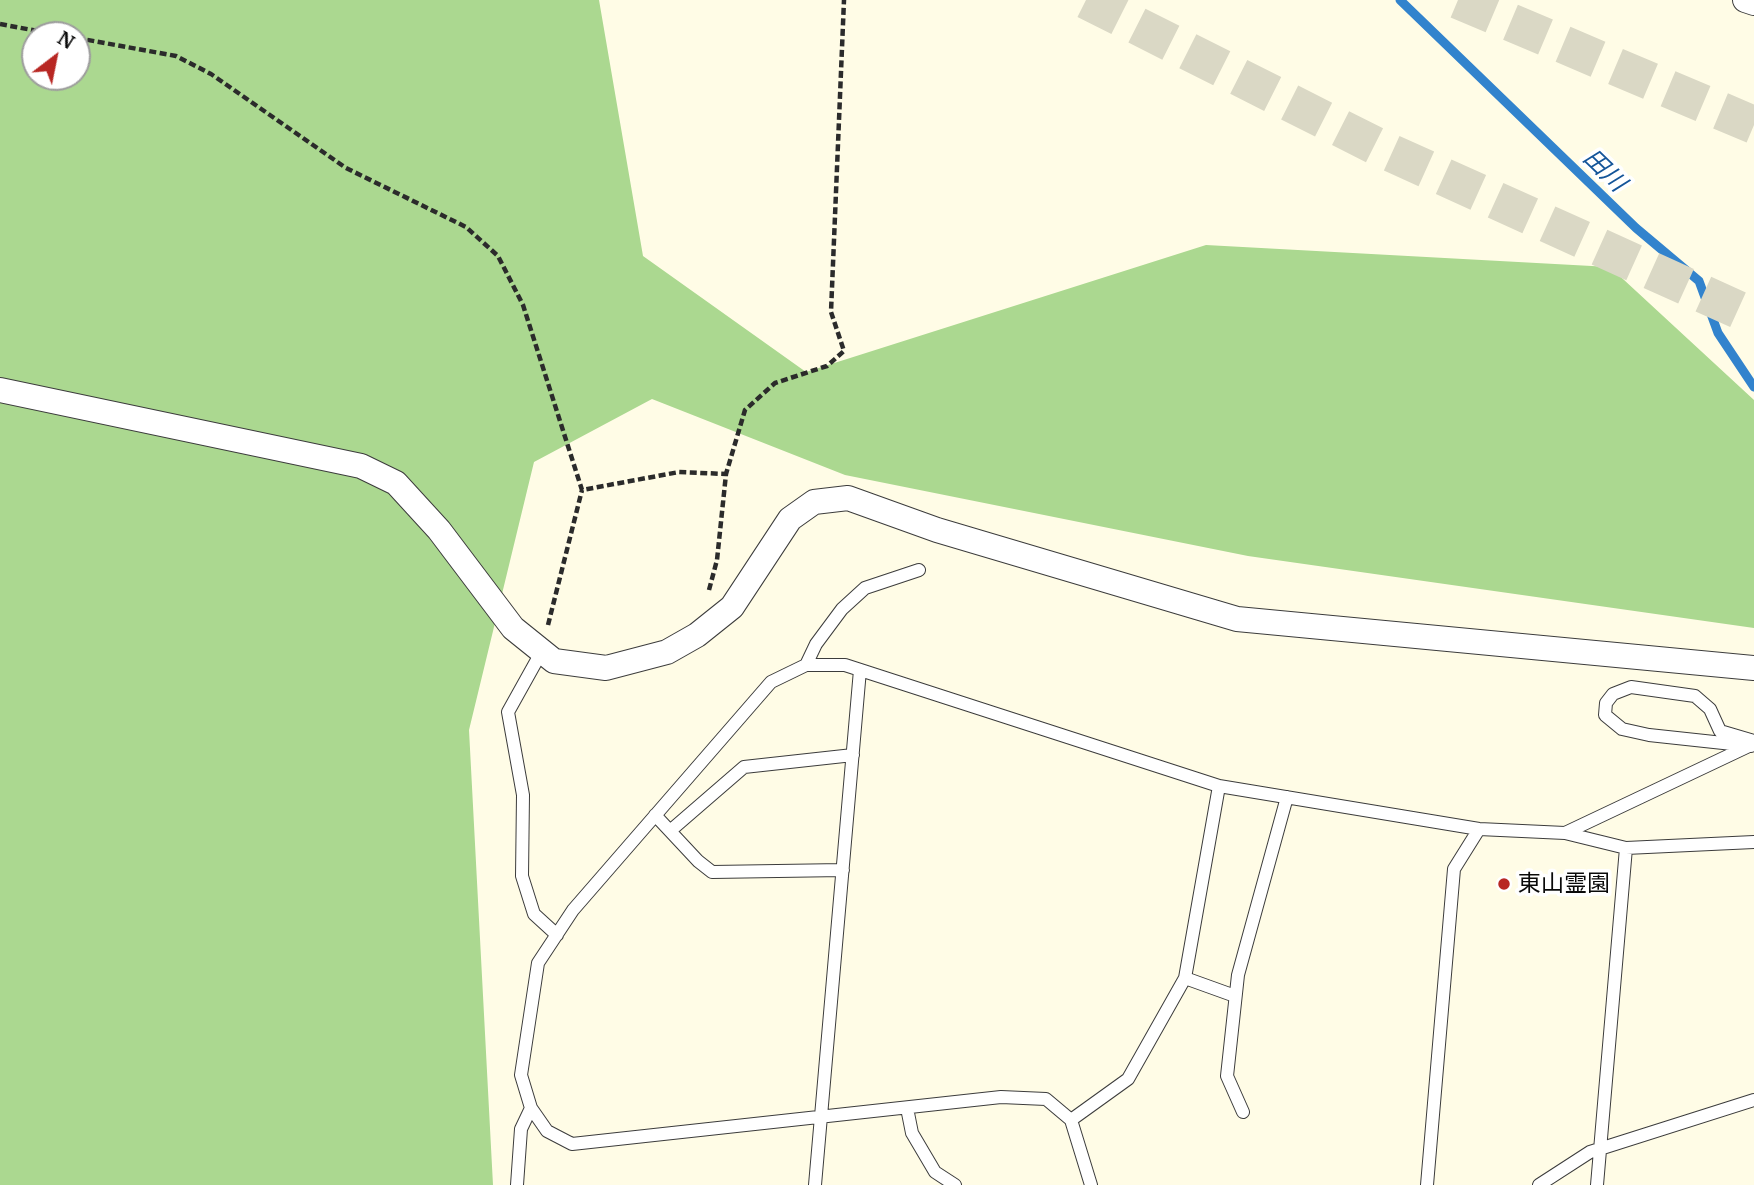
<!DOCTYPE html>
<html>
<head>
<meta charset="utf-8">
<style>
	body { margin:0 }
	#map { position:relative; width:1754px; height:1185px; overflow:hidden; background:#fffce6; font-family:Merriweather,serif }
	canvas { display:block }
	.north { position:absolute; left:21px; top:21px; width:70px; height:70px; box-sizing:border-box; background:#fff; border:2px solid #9d9d9d; border-radius:50%; rotate:32deg; font-size:19px; font-weight:700; line-height:28px; text-align:center; color:#090909 }
	.north::after { content:''; display:block; margin:auto; width:24px; height:32px; background:#b82723; clip-path:polygon(50% 0,100% 100%,50% 72%,0 100%) }
</style>
</head>
<body>
<div id="map">
<canvas width="1754" height="1185"></canvas>
<div class="north">N</div>
</div>
<script>
const context = document.querySelector('canvas').getContext('2d');
context.lineJoin = 'round';
function fillPath(path, color) { context.fillStyle = color; context.fill(path, 'evenodd'); }
const toPath = rows => new Path2D(rows.map(r => 'M' + r).join(''));
function trace(path, color, width, dash) { context.strokeStyle = color; context.lineWidth = width; context.lineCap = dash ? 'butt' : 'round'; context.setLineDash(dash || []); context.stroke(path); }
function drawText(font, color, halo, rows, align = 'center') {
  context.font = font + ' Merriweather,"Noto Sans JP",serif'; context.lineWidth = 7; context.setLineDash([]); context.textBaseline = 'middle'; context.strokeStyle = halo; context.fillStyle = color; for (const [text, x, y, turn = 0] of rows) {
    context.save(); context.translate(x, y); context.rotate((+turn || 0) * Math.PI / 180); context.textAlign = isNaN(turn) ? turn : align; if (halo) context.strokeText(text, 0, 0); context.fillText(text, 0, 0); context.restore();
  }
}
fillPath(toPath([
	[0,0,599,0,643,256,806,372,1206,245,1610,267,1754,400,1754,628,1248,556,845,475,652,399,534,462,469,730,493,1185,0,1185],
	[35,35,77,35,77,77,35,77]
]), '#abd890');
trace(toPath([
	[1400,0,1636,228,1699,281,1718,333,1754,387]
]), '#3283cd', 9);
trace(toPath([
	[1086,0,1380,148,1754,317],
	[1458,0,1754,125]
]), '#dad8c5', 38, [38, 19]);
const service = toPath([
	[542,651,508,712,523,795,522,876,534,914,557,935],
	[806,665,816,644,842,609,865,588,919,570],
	[1751,746,1649,735,1622,729,1605,715,1606,703,1613,694,1631,687,1695,696,1710,709,1720,731,1754,741],
	[655,815,698,861,712,872,843,870],
	[670,831,744,767,853,755],
	[1565,833,1751,745],
	[1185,978,1235,996],
	[907,1108,912,1133,935,1172,955,1185],
	[1243,1112,1227,1076,1238,975,1287,797],
	[1071,1120,1128,1079,1185,978,1219,786],
	[517,1185,521,1129,531,1108],
	[815,1185,860,670],
	[1091,1185,1071,1120,1046,1099,1001,1097,572,1144,547,1131,531,1108,521,1075,538,963,573,910,771,682,806,665,845,665,1219,786,1479,829,1565,833,1626,848,1754,842],
	[1427,1185,1454,869,1479,829],
	[1539,1185,1590,1152,1754,1100],
	[1597,1185,1626,848]
]);
const minor = toPath([
	[1745,0,1754,3],
	[0,390,361,466,396,483,439,530,513,628,554,661,606,668,667,652,697,635,732,607,790,519,814,502,848,498,937,530,1237,619,1754,668]
]);
trace(service, '#3c3c3c', 14);
trace(minor, '#3c3c3c', 26);
trace(toPath([
	[0,24,59,35],
	[77,38,176,56,211,74,346,168,466,227,498,256,523,305,582,490,679,472,726,474],
	[709,590,717,560,726,474,745,410,775,383,827,366,844,351,831,312,844,0],
	[548,625,582,490]
]), '#2b2b2b', 4.5, [7, 3.5]);
trace(service, '#fff', 12);
trace(minor, '#fff', 24);
for (const [x, y, r, color] of [
	[1504,884,7,"#b82723"]
]) { const dot = new Path2D(); dot.arc(x, y, r, 0, 2 * Math.PI); context.fillStyle = color; context.fill(dot); trace(dot, '#fff', 2.5); }
drawText('23px', '#090909', '#fff', [
	["東山霊園",1518,884]
], 'left');
drawText('italic 24px', '#145599', '#fff', [
	["田川",1604,171,44]
]);
</script>
</body>
</html>
